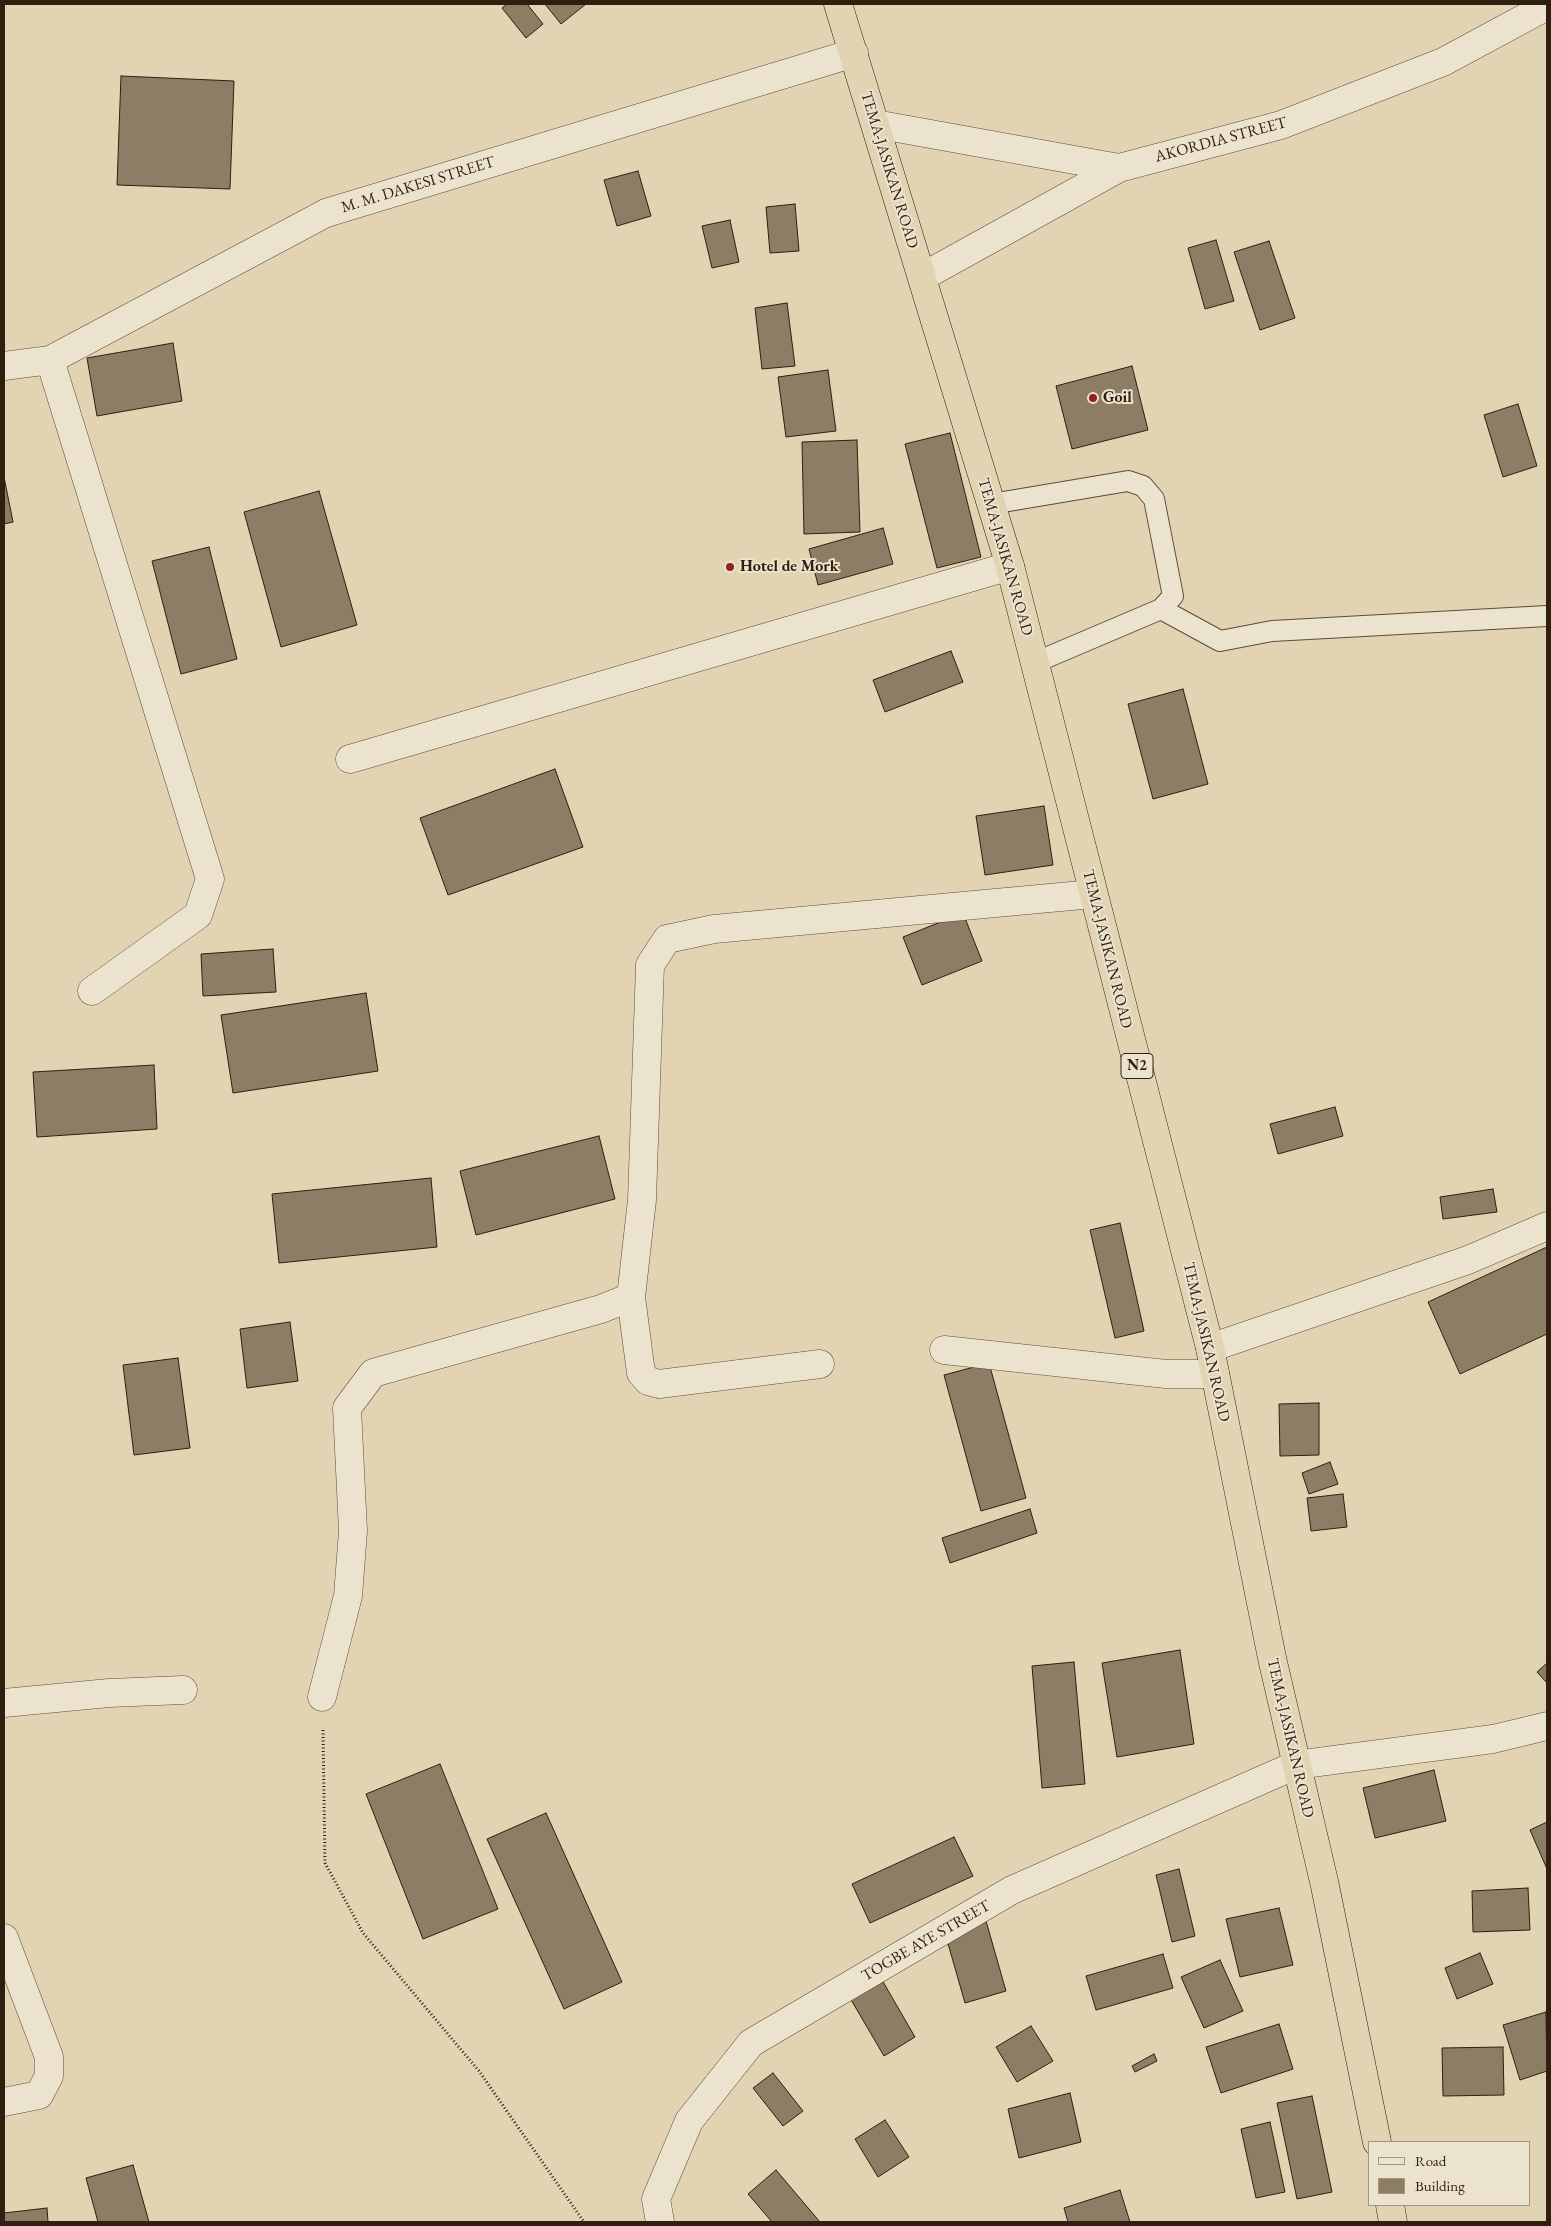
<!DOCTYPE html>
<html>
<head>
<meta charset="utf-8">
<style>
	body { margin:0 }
	#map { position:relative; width:1551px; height:2226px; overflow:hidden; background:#e2d4b3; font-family:"EB Garamond",serif }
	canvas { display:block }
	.frame { position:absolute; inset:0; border:5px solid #2e1f0f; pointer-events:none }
	.legend { position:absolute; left:1368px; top:2141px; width:162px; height:65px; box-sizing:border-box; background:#ece3ce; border:1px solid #a09582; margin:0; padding:6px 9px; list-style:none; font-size:15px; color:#2e1f0f }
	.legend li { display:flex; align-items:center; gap:10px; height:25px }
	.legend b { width:25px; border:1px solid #a09582 }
</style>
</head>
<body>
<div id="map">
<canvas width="1551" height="2226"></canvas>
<div class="frame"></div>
<ul class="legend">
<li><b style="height:6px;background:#ece3ce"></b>Road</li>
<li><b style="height:14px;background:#8c7d64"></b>Building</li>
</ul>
</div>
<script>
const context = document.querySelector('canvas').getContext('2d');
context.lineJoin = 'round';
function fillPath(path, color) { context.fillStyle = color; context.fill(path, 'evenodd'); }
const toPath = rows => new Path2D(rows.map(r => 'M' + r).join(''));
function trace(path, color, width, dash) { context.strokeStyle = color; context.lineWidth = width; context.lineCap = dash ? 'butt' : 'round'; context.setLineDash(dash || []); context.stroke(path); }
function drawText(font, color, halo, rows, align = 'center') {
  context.font = font + ' "EB Garamond",serif'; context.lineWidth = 4; context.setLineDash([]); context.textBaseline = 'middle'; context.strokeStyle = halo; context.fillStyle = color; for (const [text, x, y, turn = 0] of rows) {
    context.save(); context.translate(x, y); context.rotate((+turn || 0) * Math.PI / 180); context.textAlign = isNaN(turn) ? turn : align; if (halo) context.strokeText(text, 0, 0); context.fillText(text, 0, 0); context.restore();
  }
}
const building = toPath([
	[507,4,527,4,543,24,526,38,502,8,507,4],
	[545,4,586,4,561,24,545,4],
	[121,76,234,81,230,189,117,185,121,76],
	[638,171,651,216,617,226,604,180,638,171],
	[795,204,799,251,770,253,766,207,795,204],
	[730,220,739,262,712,268,702,226,730,220],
	[1216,240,1234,301,1205,309,1188,248,1216,240],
	[1269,241,1295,318,1260,330,1234,252,1269,241],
	[787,303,795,366,762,369,755,308,787,303],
	[173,343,182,401,97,416,87,358,173,343],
	[1132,366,1148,430,1072,449,1056,386,1132,366],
	[828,370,836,431,786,437,778,377,828,370],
	[1518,404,1537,466,1503,477,1484,415,1518,404],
	[950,433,981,557,937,568,905,444,950,433],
	[857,440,860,532,804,534,802,442,857,440],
	[4,477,13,522,4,524,4,477],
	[319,491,357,625,281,647,244,512,319,491],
	[883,528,893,564,818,585,809,549,883,528],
	[209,547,237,659,181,674,152,561,209,547],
	[951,651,963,682,885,712,873,680,951,651],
	[1183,689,1208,784,1153,799,1128,704,1183,689],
	[555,769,583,847,448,895,420,818,555,769],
	[1044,806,1053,865,985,875,976,816,1044,806],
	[963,913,982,961,922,985,903,937,963,913],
	[273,949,276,992,203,996,201,954,273,949],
	[366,993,378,1071,233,1093,221,1015,366,993],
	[154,1065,157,1129,37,1137,33,1072,154,1065],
	[1335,1107,1343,1136,1278,1154,1270,1124,1335,1107],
	[599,1136,615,1199,476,1235,460,1171,599,1136],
	[431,1178,437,1247,279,1263,272,1194,431,1178],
	[1493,1189,1497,1212,1443,1219,1440,1197,1493,1189],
	[1120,1223,1144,1331,1115,1338,1090,1230,1120,1223],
	[1547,1247,1547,1334,1460,1374,1428,1302,1547,1247],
	[290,1322,298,1381,247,1388,240,1329,290,1322],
	[178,1358,190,1448,134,1455,123,1365,178,1358],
	[989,1363,1026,1498,981,1511,944,1375,989,1363],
	[1319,1403,1319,1455,1280,1456,1279,1404,1319,1403],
	[1330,1462,1338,1484,1309,1494,1302,1473,1330,1462],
	[1343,1494,1347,1527,1311,1531,1307,1498,1343,1494],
	[1030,1509,1037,1533,950,1563,942,1538,1030,1509],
	[1180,1650,1194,1744,1117,1757,1102,1663,1180,1650],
	[1074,1662,1085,1784,1042,1788,1032,1666,1074,1662],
	[1547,1663,1547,1683,1537,1672,1547,1663],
	[440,1764,498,1909,423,1939,366,1794,440,1764],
	[1434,1770,1446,1821,1375,1838,1363,1788,1434,1770],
	[546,1813,622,1982,564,2009,487,1839,546,1813],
	[1547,1822,1547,1869,1530,1830,1547,1822],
	[954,1837,973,1876,870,1923,852,1884,954,1837],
	[1179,1869,1195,1936,1172,1942,1156,1875,1179,1869],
	[1528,1888,1530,1930,1473,1932,1472,1891,1528,1888],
	[1279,1908,1293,1965,1240,1977,1226,1919,1279,1908],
	[986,1921,1006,1991,965,2003,945,1933,986,1921],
	[1480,1953,1493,1984,1457,1999,1445,1968,1480,1953],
	[1163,1954,1173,1988,1096,2010,1086,1976,1163,1954],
	[1220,1960,1243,2011,1204,2028,1181,1977,1220,1960],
	[882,1980,915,2037,884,2056,850,1998,882,1980],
	[1546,2012,1547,2071,1520,2080,1503,2025,1546,2012],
	[1279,2024,1293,2069,1221,2093,1206,2047,1279,2024],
	[1031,2026,1053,2061,1017,2082,996,2047,1031,2026],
	[1503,2047,1504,2095,1443,2096,1442,2048,1503,2047],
	[1154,2054,1157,2061,1135,2072,1132,2066,1154,2054],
	[773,2073,803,2111,783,2126,753,2088,773,2073],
	[1070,2093,1081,2142,1019,2158,1008,2109,1070,2093],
	[1312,2096,1332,2192,1297,2199,1277,2103,1312,2096],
	[885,2120,909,2157,878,2177,855,2139,885,2120],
	[1270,2122,1285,2192,1256,2198,1241,2129,1270,2122],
	[133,2165,149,2222,98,2222,86,2178,133,2165],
	[776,2170,820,2222,772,2222,748,2194,776,2170],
	[1120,2190,1130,2222,1068,2222,1064,2208,1120,2190],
	[47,2208,48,2222,4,2222,4,2213,47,2208]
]);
fillPath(building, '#8c7d64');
trace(building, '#2e1f0f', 1);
const lane = toPath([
	[991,504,1128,481,1143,486,1154,499,1173,596,1161,609,1034,663],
	[1161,609,1220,641,1272,631,1547,616]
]);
const street = toPath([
	[875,124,1119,168,1281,125,1443,62,1547,6],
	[922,277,1119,168],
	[50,360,210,879,198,915,92,991],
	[4,366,50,360,326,213,854,53],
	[350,759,1010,566],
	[631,1297,641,1373,648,1381,659,1384,820,1364],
	[1210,1348,1468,1260,1547,1226],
	[944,1350,1166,1374,1215,1374],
	[322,1697,348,1596,353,1531,347,1408,373,1373,601,1309,631,1297,642,1200,650,965,667,939,714,929,1093,894],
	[4,1703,109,1693,183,1690],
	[4,1938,49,2057,49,2076,39,2095,4,2102],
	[660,2222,656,2199,689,2121,751,2043,1012,1890,1296,1765,1493,1739,1547,1726]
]);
const highway = toPath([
	[838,4,1010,566,1210,1348,1272,1658,1325,1886,1377,2142],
	[1390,2205,1393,2222]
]);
trace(lane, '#5b4c38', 22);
trace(street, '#5b4c38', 29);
trace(highway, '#2e1f0f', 29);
trace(toPath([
	[323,1730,325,1863,363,1933,479,2071,584,2222]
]), '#2e1f0f', 3, [1, 2.5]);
trace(lane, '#ece3ce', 20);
trace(street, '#ece3ce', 28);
trace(highway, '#e2d4b3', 28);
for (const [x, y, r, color] of [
	[1093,398,5,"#8f2418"],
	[730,567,5,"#8f2418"]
]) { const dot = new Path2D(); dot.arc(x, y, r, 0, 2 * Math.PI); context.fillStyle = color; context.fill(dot); trace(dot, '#ece3ce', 2); }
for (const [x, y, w] of [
	[1137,1066,32]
]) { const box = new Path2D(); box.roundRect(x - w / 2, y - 12.5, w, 25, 4); context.fillStyle = '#ece3ce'; context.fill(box); trace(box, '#2e1f0f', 1); }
drawText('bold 15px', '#2e1f0f', null, [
	["N2",1137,1066]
]);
drawText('16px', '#2e1f0f', '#ece3ce', [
	["AKORDIA STREET",1221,140,-15],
	["TEMA-JASIKAN ROAD",889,170,73],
	["M. M. DAKESI STREET",418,185,-17],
	["TEMA-JASIKAN ROAD",1005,557,74],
	["TEMA-JASIKAN ROAD",1107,949,76],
	["TEMA-JASIKAN ROAD",1206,1342,77],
	["TEMA-JASIKAN ROAD",1290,1738,77],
	["TOGBE AYE STREET",926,1941,-30]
]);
drawText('bold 16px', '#2e1f0f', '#ece3ce', [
	["Goil",1103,398],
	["Hotel de Mork",740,567]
], 'left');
</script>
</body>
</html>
